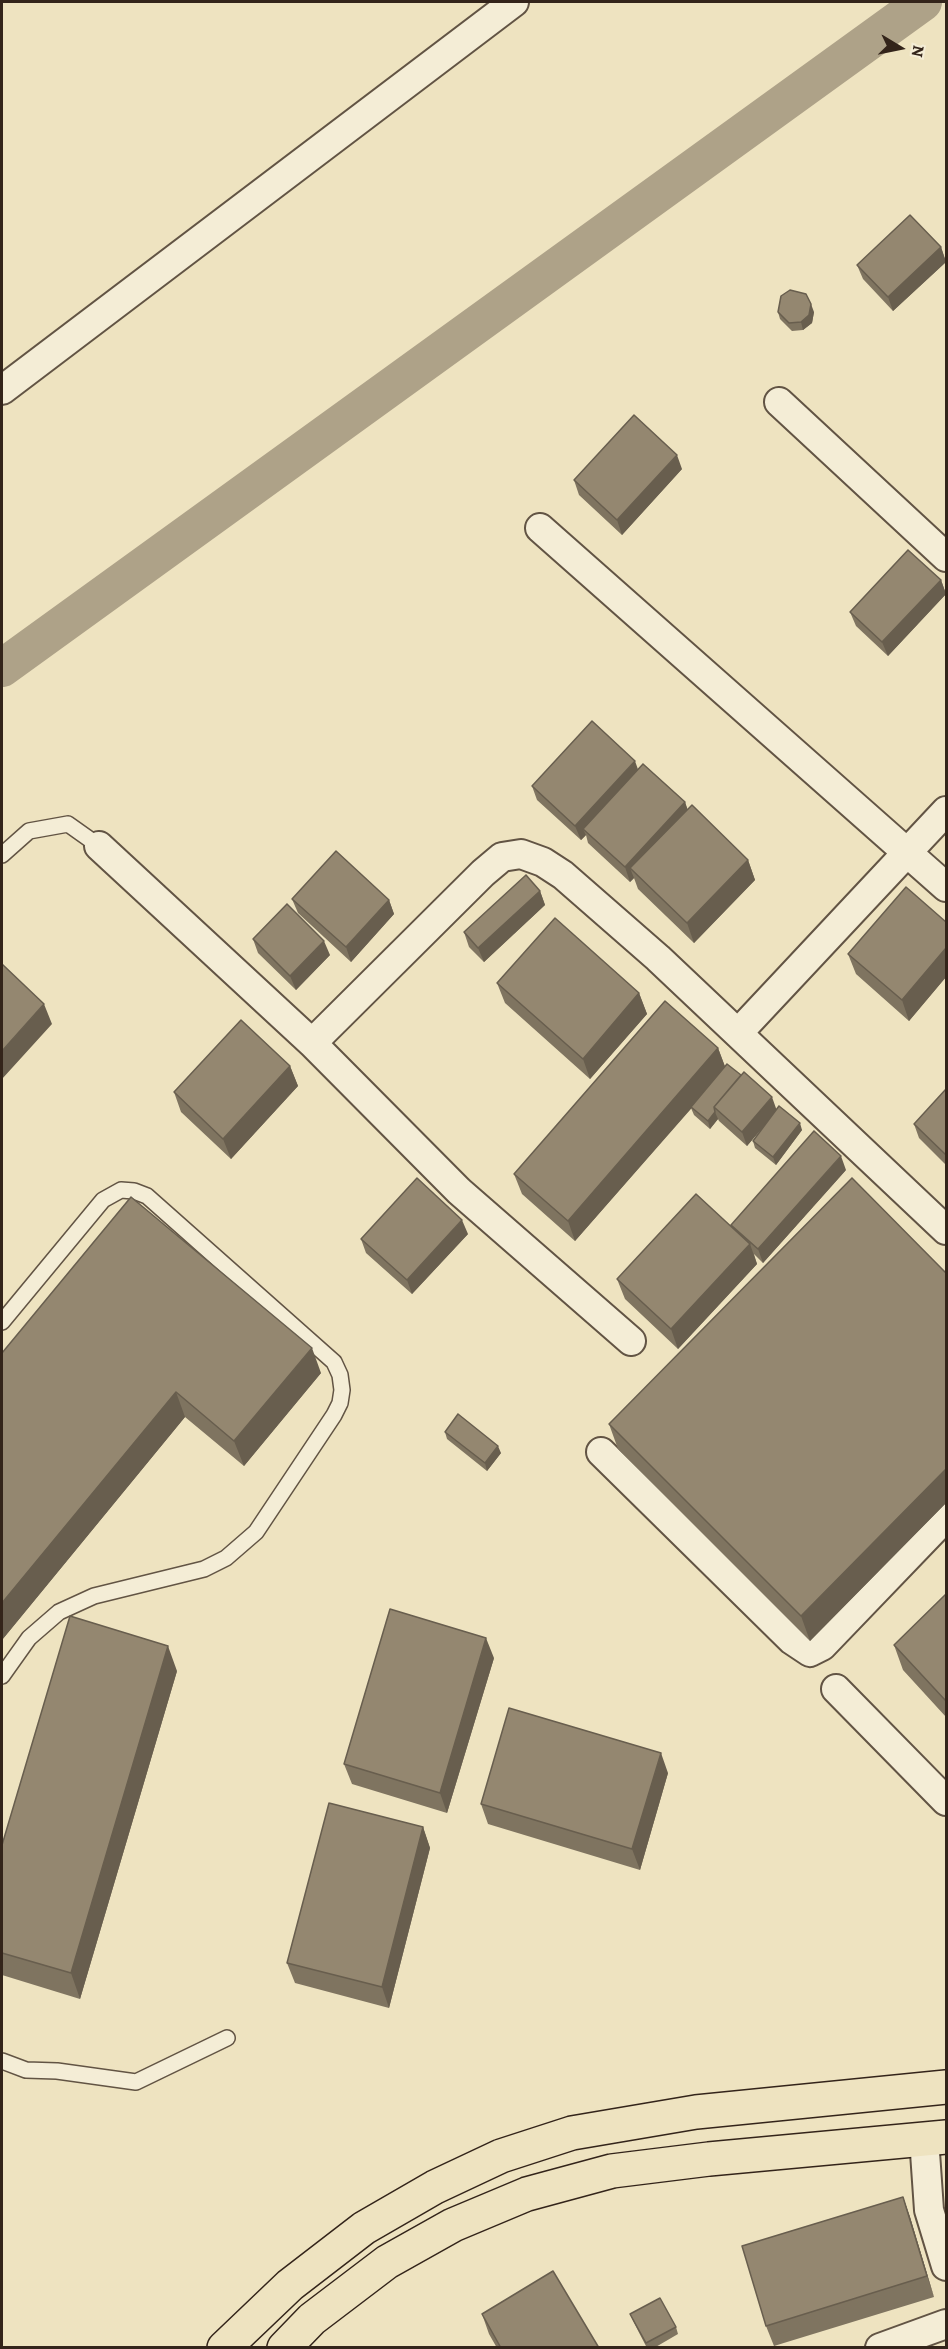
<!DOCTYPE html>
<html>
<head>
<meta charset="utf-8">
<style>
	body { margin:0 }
	#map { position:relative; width:948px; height:2349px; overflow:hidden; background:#eee3c0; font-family:Alegreya,serif }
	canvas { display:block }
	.frame { position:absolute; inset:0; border:3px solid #33241a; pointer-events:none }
	.north { position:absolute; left:870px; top:18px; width:60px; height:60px; -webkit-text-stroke:4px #f4edd6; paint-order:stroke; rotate:100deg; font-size:16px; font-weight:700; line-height:24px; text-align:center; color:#33241a }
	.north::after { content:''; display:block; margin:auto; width:21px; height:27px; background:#33241a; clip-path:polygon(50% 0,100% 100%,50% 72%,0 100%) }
</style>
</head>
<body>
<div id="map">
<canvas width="948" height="2349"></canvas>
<div class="frame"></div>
<div class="north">N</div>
</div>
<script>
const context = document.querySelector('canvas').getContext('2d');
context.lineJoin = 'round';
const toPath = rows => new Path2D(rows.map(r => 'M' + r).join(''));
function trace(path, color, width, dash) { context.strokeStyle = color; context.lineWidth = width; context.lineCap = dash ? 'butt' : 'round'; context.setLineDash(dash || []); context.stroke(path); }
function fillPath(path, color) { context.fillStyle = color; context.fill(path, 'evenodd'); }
trace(toPath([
	[2,668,923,2]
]), '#aea288', 38);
const service = toPath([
	[2,855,29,831,68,824,99,846],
	[2,1322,103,1200,121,1190,134,1191,147,1196,334,1362,340,1375,342,1390,340,1403,334,1415,256,1532,226,1558,204,1569,94,1596,59,1612,29,1638,2,1676],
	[2,2061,26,2070,57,2071,136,2082,227,2038]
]);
const minor = toPath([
	[2,390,514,2],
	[779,402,946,557],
	[540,528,946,887],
	[99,846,312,1043,459,1191,631,1341],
	[738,1033,946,811],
	[312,1043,483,873,502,857,521,854,543,862,563,875,658,958,946,1230],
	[601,1452,792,1640,810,1652,822,1646,946,1517],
	[836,1689,946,1801],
	[924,2138,929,2210,946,2266],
	[880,2348,946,2324]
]);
const trunk = toPath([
	[224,2348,290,2285,364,2228,435,2187,501,2156,572,2133,696,2112,946,2087],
	[284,2348,312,2319,387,2262,453,2225,527,2194,612,2171,709,2159,946,2137]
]);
trace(service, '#625444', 18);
trace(minor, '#625444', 32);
trace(trunk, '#33241a', 36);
trace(service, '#f4edd6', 15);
trace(minor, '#f4edd6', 28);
trace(trunk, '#eee3c0', 33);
fillPath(toPath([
	[941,247,946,262,893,311,863,279,857,265],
	[778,312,814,312,812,323,803,330,792,331,780,319],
	[682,469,622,535,579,495,574,480],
	[941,580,946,594,888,656,856,626,850,612],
	[638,769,685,802,687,809,748,860,755,880,694,943,638,889,634,878,630,882,588,843,586,835,581,840,537,800,532,786],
	[540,891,545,905,484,962,469,947,464,932],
	[292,899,389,900,394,914,351,962,298,913],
	[946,922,946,977,909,1021,856,974,848,954],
	[253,939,330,955,296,990,258,953],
	[497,983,639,993,647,1014,590,1079,505,1003],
	[718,1048,725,1067,802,1130,776,1165,755,1148,753,1141,761,1129,747,1146,719,1121,718,1119,710,1129,694,1115,691,1108,575,1241,522,1194,514,1174],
	[290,1066,298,1086,231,1159,181,1112,174,1092],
	[946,1089,946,1165,919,1138,914,1124],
	[846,1170,763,1263,754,1254,757,1264,678,1349,625,1299,617,1279,732,1227,731,1225],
	[468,1234,412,1294,366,1253,361,1239],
	[946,1273,946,1503,810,1641,618,1449,609,1424],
	[2,1353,321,1373,244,1466,185,1417,2,1640],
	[445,1432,501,1453,487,1471,447,1439],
	[946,1594,946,1717,903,1670,894,1645],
	[494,1658,447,1813,352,1784,344,1764],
	[177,1671,80,1999,2,1975,2,1845],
	[668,1773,640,1870,488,1824,481,1804],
	[423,1827,430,1848,389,2008,295,1983,287,1963],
	[903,2197,910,2217,934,2297,774,2346,766,2326],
	[482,2314,599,2348,497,2348,489,2334],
	[630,2314,676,2327,678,2334,654,2348,647,2348,633,2321]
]), '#7f7460');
fillPath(toPath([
	[941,247,946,262,893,311,888,297],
	[811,304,814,312,812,323,803,330,801,322],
	[677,455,682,469,622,535,617,520],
	[941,580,946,594,888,656,882,642],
	[635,761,640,775,583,829,586,835,581,840,575,826],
	[685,802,690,816,630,868,634,878,630,882,625,867],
	[748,860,755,880,694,943,687,923],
	[540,891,545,905,484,962,478,948],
	[389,900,394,914,351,962,346,947],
	[324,941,330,955,296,990,290,976],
	[946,948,946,977,909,1021,902,1000],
	[639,993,647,1014,590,1079,583,1059],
	[44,1004,52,1024,2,1079,2,1051],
	[718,1048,726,1069,575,1241,568,1221],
	[290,1066,298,1086,231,1159,223,1139],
	[772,1097,777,1111,747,1146,742,1132],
	[715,1112,718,1119,710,1129,708,1121],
	[800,1123,802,1130,776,1165,773,1157],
	[841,1156,846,1170,763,1263,758,1249],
	[462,1220,468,1234,412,1294,407,1280],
	[750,1244,757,1264,678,1349,671,1329],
	[312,1348,321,1373,244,1466,234,1441],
	[176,1392,185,1417,2,1640,2,1603],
	[498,1446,501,1453,487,1471,485,1463],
	[946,1469,946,1503,810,1641,801,1616],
	[486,1638,494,1658,447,1813,440,1793],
	[168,1646,177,1671,80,1999,71,1973],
	[661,1753,668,1773,640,1870,632,1849],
	[423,1827,430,1848,389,2008,382,1987],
	[903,2197,910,2217,934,2297,927,2276]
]), '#685e4e');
const building = toPath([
	[910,215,941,247,888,297,857,265,910,215],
	[790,290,806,294,811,304,809,315,801,322,789,323,778,312,781,296,790,290],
	[634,415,677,455,617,520,574,480,634,415],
	[908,550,941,580,882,642,850,612,908,550],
	[592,721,635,761,575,826,532,786,592,721],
	[643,764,685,802,625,867,583,829,643,764],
	[692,805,748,860,687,923,630,868,692,805],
	[336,851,389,900,346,947,292,899,336,851],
	[526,875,540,891,478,948,464,932,526,875],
	[906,887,946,922,946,948,902,1000,848,954,906,887],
	[287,904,324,941,290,976,253,939,287,904],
	[555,918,639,993,583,1059,497,983,555,918],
	[2,964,44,1004,2,1051,2,964],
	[665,1001,718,1048,568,1221,514,1174,665,1001],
	[241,1020,290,1066,223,1139,174,1092,241,1020],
	[727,1064,741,1075,714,1107,715,1112,708,1121,691,1107,727,1064],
	[744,1072,772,1097,742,1132,714,1107,744,1072],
	[946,1089,946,1155,914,1124,946,1089],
	[779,1106,800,1123,773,1157,753,1141,779,1106],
	[814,1131,841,1156,758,1249,731,1225,814,1131],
	[417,1178,462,1220,407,1280,361,1239,417,1178],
	[852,1178,946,1273,946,1469,801,1616,609,1424,852,1178],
	[696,1194,750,1244,671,1329,617,1279,696,1194],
	[131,1197,312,1348,234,1441,176,1392,2,1603,2,1353,131,1197],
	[458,1414,498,1446,485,1463,445,1432,458,1414],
	[946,1594,946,1701,894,1645,946,1594],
	[390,1609,486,1638,440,1793,344,1764,390,1609],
	[70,1616,168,1646,71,1973,2,1953,2,1845,70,1616],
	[509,1708,661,1753,632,1849,481,1804,509,1708],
	[329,1803,423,1827,382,1987,287,1963,329,1803],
	[903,2197,927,2276,766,2326,742,2246,903,2197],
	[553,2271,599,2348,501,2348,482,2314,553,2271],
	[660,2298,676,2327,646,2343,630,2314,660,2298]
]);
fillPath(building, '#948770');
trace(building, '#685e4e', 1.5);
</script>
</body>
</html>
